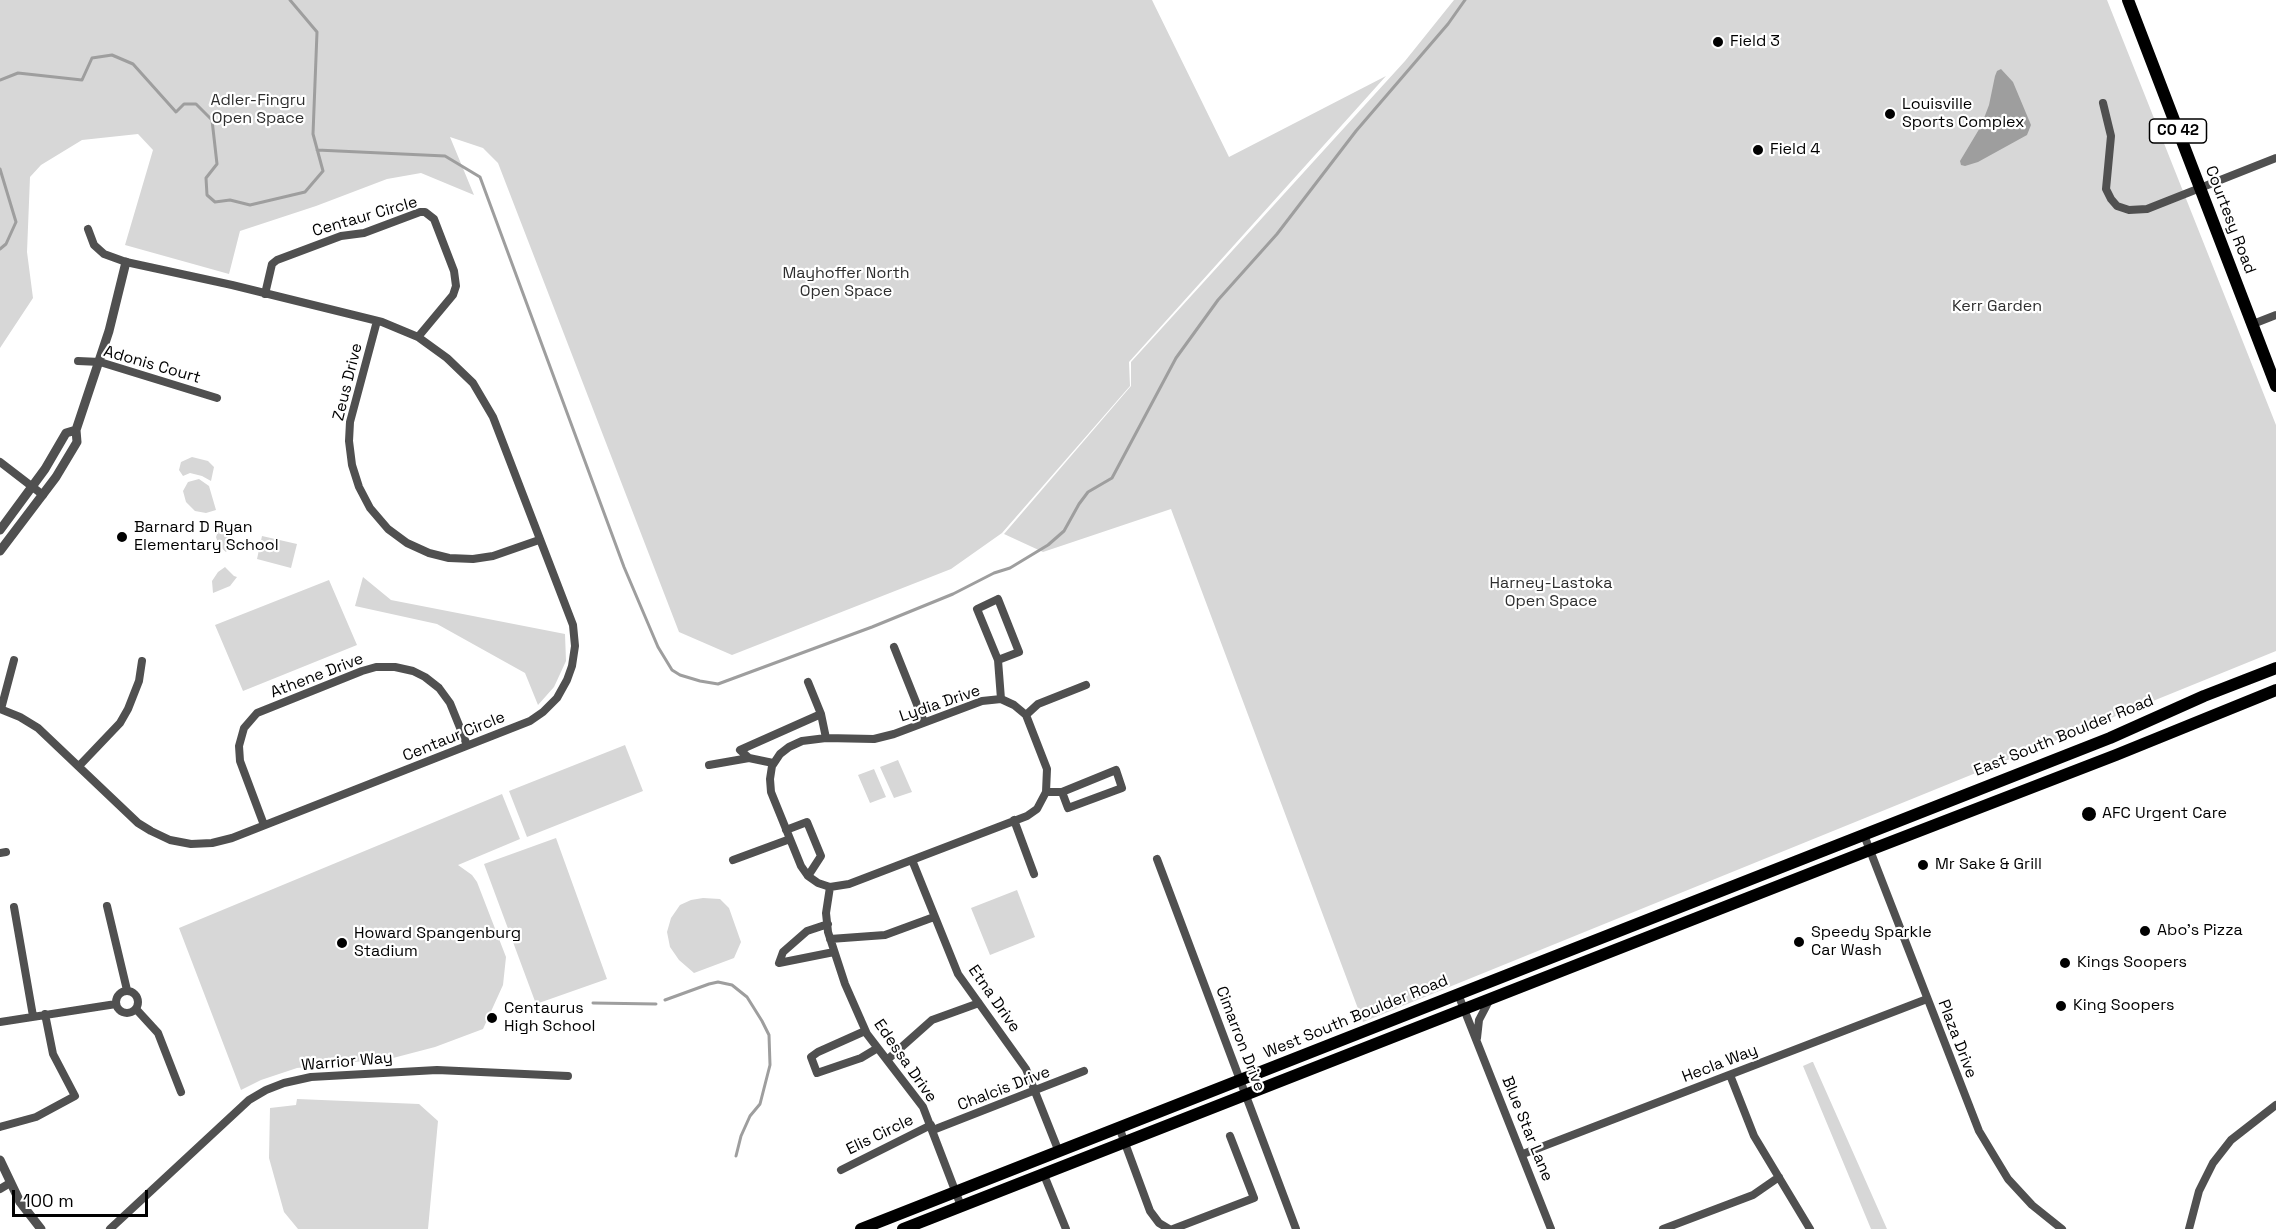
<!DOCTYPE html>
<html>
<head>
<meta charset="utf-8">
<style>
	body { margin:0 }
	#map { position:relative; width:2276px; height:1229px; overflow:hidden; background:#fff; font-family:"Space Grotesk",sans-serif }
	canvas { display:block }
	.scale { position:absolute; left:12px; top:1190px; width:136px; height:27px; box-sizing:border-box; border:3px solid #000; border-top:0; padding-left:8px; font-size:18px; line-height:21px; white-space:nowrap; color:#000; -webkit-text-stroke:4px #fff; paint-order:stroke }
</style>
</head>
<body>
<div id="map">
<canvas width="2276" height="1229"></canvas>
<div class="scale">100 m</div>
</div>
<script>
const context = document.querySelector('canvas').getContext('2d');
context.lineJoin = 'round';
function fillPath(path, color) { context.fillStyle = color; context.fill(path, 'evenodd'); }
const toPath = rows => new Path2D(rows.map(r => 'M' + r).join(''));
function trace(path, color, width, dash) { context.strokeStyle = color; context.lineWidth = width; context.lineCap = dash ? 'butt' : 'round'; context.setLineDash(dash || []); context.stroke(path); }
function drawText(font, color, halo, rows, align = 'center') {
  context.font = font + ' "Space Grotesk",sans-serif'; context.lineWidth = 4.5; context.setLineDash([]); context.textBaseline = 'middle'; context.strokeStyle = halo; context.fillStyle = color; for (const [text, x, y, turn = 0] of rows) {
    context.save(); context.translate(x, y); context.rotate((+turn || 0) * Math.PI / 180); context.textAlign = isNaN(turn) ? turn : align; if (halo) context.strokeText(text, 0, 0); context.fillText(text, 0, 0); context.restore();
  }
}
fillPath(toPath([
	[0,0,1152,0,1229,157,1386,76,1129,362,1130,386,1002,533,951,569,732,655,679,632,498,163,483,148,450,137,474,195,421,173,387,179,316,206,240,231,229,274,125,245,153,150,138,134,82,140,41,165,30,177,27,252,33,298,0,348],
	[1454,0,2107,0,2276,425,2276,651,1363,1022,1171,509,1043,552,1004,534,1131,386,1131,362,1405,61],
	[192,457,208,461,214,467,211,481,202,476,190,473,183,476,179,470,181,462],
	[199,479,209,486,216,510,206,513,195,511,186,502,183,491,188,482],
	[221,523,235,539,226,552,219,546,216,537],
	[262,536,297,544,291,568,257,559],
	[225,567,234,576,237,577,230,586,213,593,212,581,218,572],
	[363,577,391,600,565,634,566,661,554,687,538,705,525,673,437,624,355,606],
	[329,580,357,645,243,691,215,625],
	[625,745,643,791,527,837,509,791],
	[898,760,912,792,894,798,880,767],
	[874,769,886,797,870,803,858,775],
	[502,794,520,839,458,865,472,875,477,882,506,957,503,985,483,1029,435,1047,393,1058,297,1068,261,1080,241,1090,179,928],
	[556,838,607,979,536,1004,484,864],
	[1017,890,1035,937,990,955,971,908],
	[703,898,720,899,729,908,741,942,734,958,694,973,679,960,670,947,667,932,671,918,680,905,691,900],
	[1812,1062,1813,1062,1887,1229,1871,1229,1803,1066],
	[297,1099,419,1104,438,1121,428,1229,298,1229,284,1212,269,1158,270,1108,296,1105]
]), '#d7d7d7');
fillPath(toPath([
	[2001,69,2013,82,2031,125,2027,135,1978,162,1965,166,1961,165,1960,161,1981,126,1989,105,1995,76,1997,71]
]), '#9e9e9e');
trace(toPath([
	[0,80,18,73,82,80,92,58,112,55,133,64,176,112,184,104,196,104,212,120,217,164,206,178,207,195,215,202,230,200,250,205,305,192,323,171,313,134,317,32,290,0],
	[317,150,445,156,480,177,624,567,658,647,672,670,680,675,700,681,718,684,872,627,953,594,994,573,1010,568,1048,545,1064,531,1079,504,1088,492,1112,478,1176,358,1218,300,1277,234,1356,131,1448,24,1465,0],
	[0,169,16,222,6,244,0,249],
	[665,1000,709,984,718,982,732,985,747,997,762,1021,769,1035,770,1065,760,1104,750,1116,741,1136,736,1156],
	[593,1003,656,1004]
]), '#9e9e9e', 3);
trace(toPath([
	[2103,103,2111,136,2106,189,2111,199,2117,206,2129,210,2147,209,2276,158],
	[265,294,272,264,277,260,341,236,364,233,420,212,425,212,434,219,454,271,456,286,453,295,418,337],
	[377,321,350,422,349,441,352,465,359,487,370,508,388,529,407,543,429,553,449,558,473,559,493,556,539,540],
	[2253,324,2276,315],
	[78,361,100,362,217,398],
	[0,462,43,495],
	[894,647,924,722],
	[998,660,1019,652,998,599,977,609,998,660,1001,699],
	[808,682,821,714,826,738],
	[1001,699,1014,705,1026,715,1047,769,1046,792,1037,809,1027,816,849,884,830,887,818,883,808,876,801,866,771,792,770,779,772,766,780,754,789,747,802,741,826,738,874,739,894,734,982,701,1001,699],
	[0,709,20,717,38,728,138,823,151,831,170,840,191,844,212,843,232,838,530,721,543,712,557,698,567,680,572,666,575,646,573,625,493,417,473,383,447,358,418,337,382,322,232,285,126,262,104,254,94,245,88,229],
	[1,709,14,660],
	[1026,715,1038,704,1086,685],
	[773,763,749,758,740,750,821,714],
	[709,765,749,758],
	[79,766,120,723,128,709,139,681,142,661],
	[1046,792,1062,792,1116,770,1122,788,1068,808,1062,792],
	[1014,820,1034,874],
	[264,825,240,761,239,746,244,728,257,713,362,671,376,667,395,667,413,671,425,677,439,688,450,703,467,745],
	[786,830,807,822,821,856,808,876],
	[1864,835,1979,1131,2008,1179,2032,1205,2062,1229],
	[0,853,6,852],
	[1157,859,1296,1229],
	[733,860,790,839],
	[912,860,958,974,1026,1069,1059,1152],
	[830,887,826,913,828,932,845,984,867,1034,923,1107,961,1206],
	[107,906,127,990],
	[14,907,33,1016],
	[828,924,807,931,783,952,779,963,834,952],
	[830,939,885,935,934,917],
	'116 1002a11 11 0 1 1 22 0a11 11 0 1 1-22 0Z',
	[1458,994,1551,1229],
	[136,1009,158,1033,181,1092],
	[0,1022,116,1004],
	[865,1031,818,1052,811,1057,817,1073,861,1058,876,1049],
	[1477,1038,1479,1020,1490,999],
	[887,1060,932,1020,979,1003],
	[1730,1075,1754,1136,1810,1229],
	[0,1127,36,1117,75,1096,53,1054,45,1014],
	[1119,1127,1150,1211,1159,1223,1169,1229],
	[933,1130,1084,1071],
	[1523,1154,1927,999],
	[841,1170,931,1125],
	[1044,1175,1066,1229],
	[0,1189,10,1183],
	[110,1229,249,1100,266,1090,284,1083,311,1077,437,1070,568,1076],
	[1173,1229,1254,1198,1230,1136],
	[1663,1229,1753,1195,1779,1177],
	[2189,1229,2199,1191,2213,1163,2231,1140,2276,1105]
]), '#505050', 8);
trace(toPath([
	[0,530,45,469,66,433,76,430],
	[0,551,56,477,77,442,76,430,109,331,126,262],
	[0,1160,20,1202,41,1229]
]), '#505050', 9);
trace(toPath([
	[2128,0,2276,386],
	[861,1229,2110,738,2204,696,2276,668],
	[903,1229,1870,850,2116,755,2276,690]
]), '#000', 12);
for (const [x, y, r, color] of [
	[1718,42,6,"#000"],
	[1890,114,6,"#000"],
	[1758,150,6,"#000"],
	[122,537,6,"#000"],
	[2089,814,8,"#000"],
	[1923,865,6,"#000"],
	[2145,931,6,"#000"],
	[1799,942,6,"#000"],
	[342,943,6,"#000"],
	[2065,963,6,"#000"],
	[2061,1006,6,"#000"],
	[492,1018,6,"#000"]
]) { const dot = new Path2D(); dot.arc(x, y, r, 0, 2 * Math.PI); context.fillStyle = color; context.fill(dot); trace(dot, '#fff', 2); }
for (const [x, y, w] of [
	[2178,131,57]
]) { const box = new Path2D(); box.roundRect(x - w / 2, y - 12, w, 24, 4.5); context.fillStyle = '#fff'; context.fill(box); trace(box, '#000', 1.5); }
drawText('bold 15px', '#000', null, [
	["CO 42",2178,131]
]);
drawText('16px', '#000', '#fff', [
	["Field 3",1730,42],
	["Louisville",1902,105],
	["Sports Complex",1902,123],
	["Field 4",1770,150],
	["Barnard D Ryan",134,528],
	["Elementary School",134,546],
	["AFC Urgent Care",2102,814],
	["Mr Sake & Grill",1935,865],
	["Abo's Pizza",2157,931],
	["Speedy Sparkle",1811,933],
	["Car Wash",1811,951],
	["Howard Spangenburg",354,934],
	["Stadium",354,952],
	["Kings Soopers",2077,963],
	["King Soopers",2073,1006],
	["Centaurus",504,1009],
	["High School",504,1027]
], 'left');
drawText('16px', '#2e2e2e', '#fff', [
	["Adler-Fingru",258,101],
	["Open Space",258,119],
	["Mayhoffer North",846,274],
	["Open Space",846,292],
	["Kerr Garden",1997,307],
	["Harney-Lastoka",1551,584],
	["Open Space",1551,602]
]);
drawText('16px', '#000', '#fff', [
	["Centaur Circle",365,217,-16],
	["Courtesy Road",2230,220,69],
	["Adonis Court",152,365,16],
	["Zeus Drive",348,382,-76],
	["Athene Drive",317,676,-21],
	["Lydia Drive",940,704,-19],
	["East South Boulder Road",2064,736,-22],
	["Centaur Circle",454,737,-22],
	["Etna Drive",994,999,55],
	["West South Boulder Road",1356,1017,-22],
	["Cimarron Drive",1240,1039,69],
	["Plaza Drive",1957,1039,69],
	["Edessa Drive",905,1061,55],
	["Warrior Way",347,1062,-5],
	["Hecla Way",1720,1064,-21],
	["Chalcis Drive",1004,1089,-21],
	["Blue Star Lane",1527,1129,68],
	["Elis Circle",880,1135,-26]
]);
</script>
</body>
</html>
